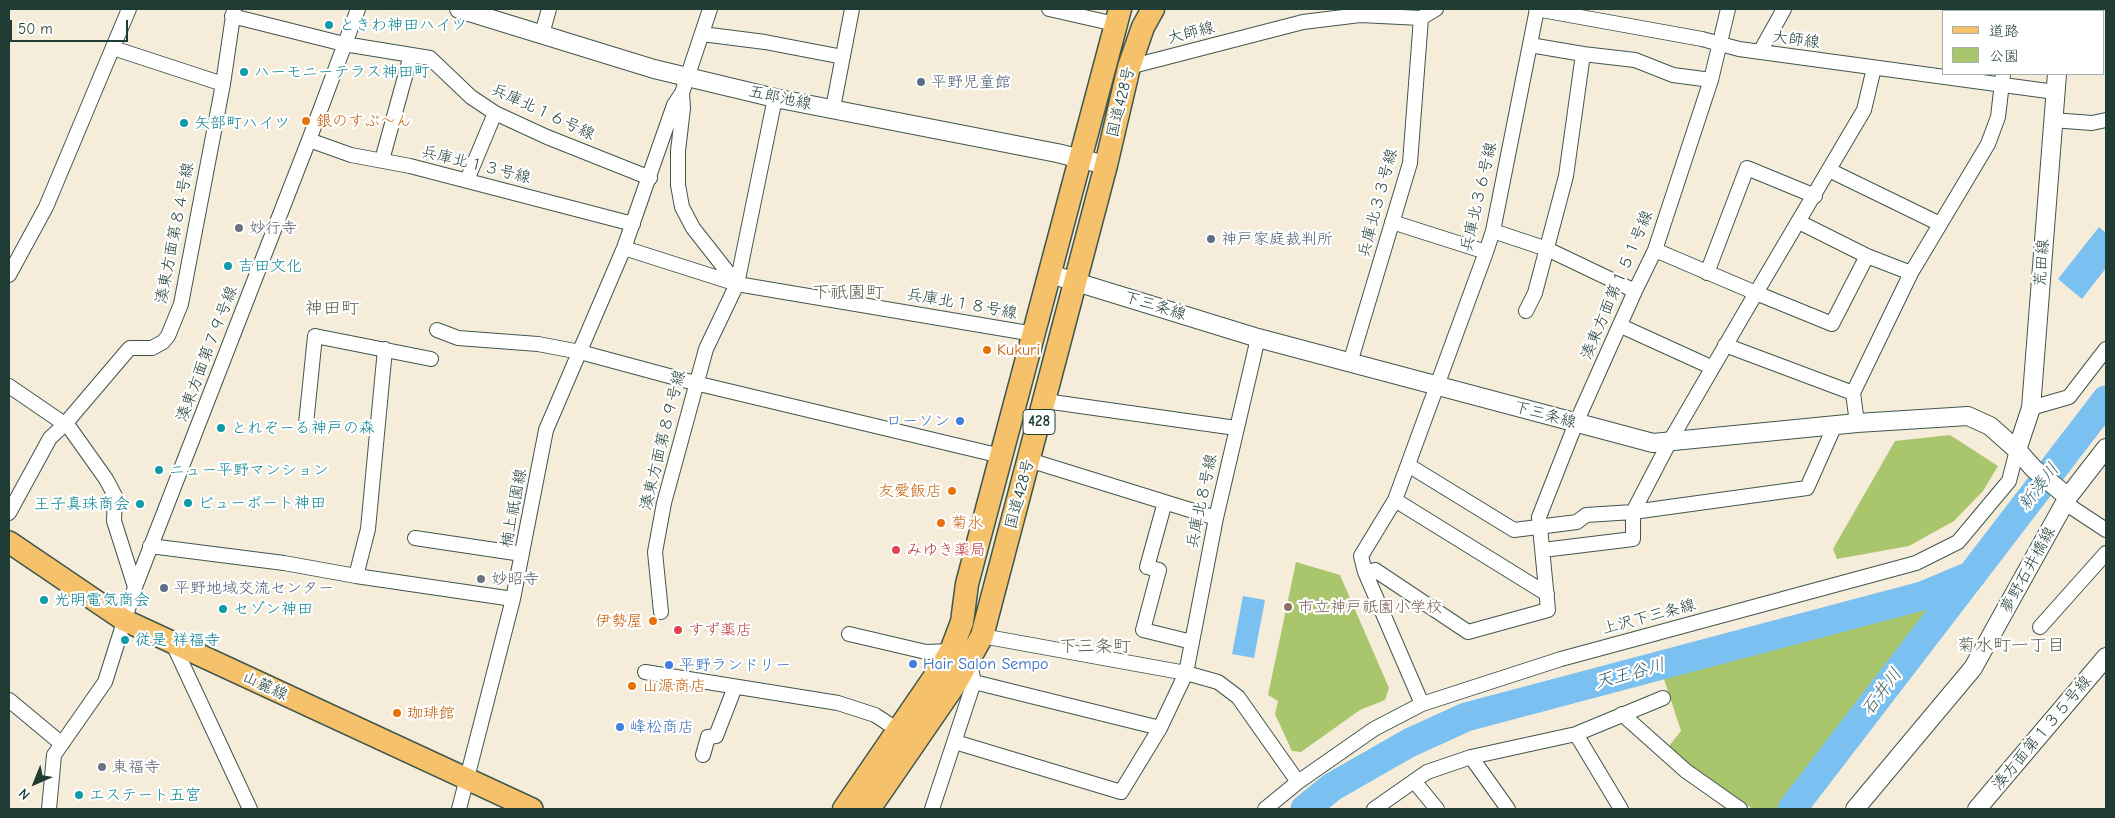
<!DOCTYPE html>
<html>
<head>
<meta charset="utf-8">
<style>
	body { margin:0 }
	#map { position:relative; width:2115px; height:818px; overflow:hidden; background:#f5edd9; font-family:"Comic Neue","Klee One",sans-serif }
	canvas { display:block }
	.frame { position:absolute; inset:0; border:10px solid #1f3d34; pointer-events:none }
	.legend { position:absolute; left:1942px; top:10px; width:162px; height:65px; box-sizing:border-box; background:#fff; border:1px solid #a5b1ae; margin:0; padding:6px 9px; list-style:none; font-size:15px; color:#1f3d34 }
	.legend li { display:flex; align-items:center; gap:10px; height:25px }
	.legend b { width:25px; border:1px solid #a5b1ae }
	.north { position:absolute; left:10px; top:758px; width:50px; height:50px; -webkit-text-stroke:4px #fff; paint-order:stroke; rotate:224deg; font-size:14px; font-weight:700; line-height:20px; text-align:center; color:#1f3d34 }
	.north::after { content:''; display:block; margin:auto; width:18px; height:22px; background:#1f3d34; clip-path:polygon(50% 0,100% 100%,50% 72%,0 100%) }
	.scale { position:absolute; left:10px; top:20px; width:118px; height:22px; box-sizing:border-box; border:2px solid #1f3d34; border-top:0; padding-left:6px; font-size:15px; line-height:18px; white-space:nowrap; color:#1f3d34; -webkit-text-stroke:4px #fff; paint-order:stroke }
</style>
</head>
<body>
<div id="map">
<canvas width="2115" height="818"></canvas>
<div class="frame"></div>
<ul class="legend">
<li><b style="height:6px;background:#f6c16b"></b>道路</li>
<li><b style="height:14px;background:#aac66d"></b>公園</li>
</ul>
<div class="north">N</div>
<div class="scale">50 m</div>
</div>
<script>
const context = document.querySelector('canvas').getContext('2d');
context.lineJoin = 'round';
function fillPath(path, color) { context.fillStyle = color; context.fill(path, 'evenodd'); }
const toPath = rows => new Path2D(rows.map(r => 'M' + r).join(''));
function trace(path, color, width, dash) { context.strokeStyle = color; context.lineWidth = width; context.lineCap = dash ? 'butt' : 'round'; context.setLineDash(dash || []); context.stroke(path); }
function drawText(font, color, halo, rows, align = 'center') {
  context.font = font + ' "Comic Neue","Klee One",sans-serif'; context.lineWidth = 4.5; context.setLineDash([]); context.textBaseline = 'middle'; context.strokeStyle = halo; context.fillStyle = color; for (const [text, x, y, turn = 0] of rows) {
    context.save(); context.translate(x, y); context.rotate((+turn || 0) * Math.PI / 180); context.textAlign = isNaN(turn) ? turn : align; if (halo) context.strokeText(text, 0, 0); context.fillText(text, 0, 0); context.restore();
  }
}
fillPath(toPath([
	[1950,435,1998,466,1983,491,1954,521,1909,546,1837,559,1833,549,1895,441],
	[1296,562,1340,575,1389,688,1385,700,1360,710,1301,752,1292,751,1275,714,1278,701,1268,695],
	[1943,594,1785,809,1753,809,1690,767,1669,746,1681,731,1662,673]
]), '#aac66d');
fillPath(toPath([
	[2099,227,2106,233,2106,268,2082,299,2058,279],
	[1243,596,1265,600,1254,658,1232,654]
]), '#7ac0f1');
trace(toPath([
	[1305,809,1332,787,1409,743,1466,717,1922,596,1972,575],
	[1792,809,2106,400]
]), '#7ac0f1', 29);
const minor = toPath([
	[1049,9,1115,24],
	[1536,9,1702,39,1739,49,2055,92],
	[2008,11,2008,9],
	[232,16,344,44,430,58,471,97,495,113,547,137,650,178],
	[542,34,549,9],
	[702,34,765,42,843,57],
	[1530,45,1583,54,1635,60,1673,75,1711,80],
	[113,48,223,84],
	[1760,52,1784,9],
	[1129,67,1303,22,1360,15,1421,18,1436,9],
	[682,93,683,108,678,151,678,185,682,207,693,228,737,284],
	[833,108,852,9],
	[2052,120,2092,123,2106,120],
	[309,140,351,155,410,166,633,224],
	[382,160,411,55],
	[1829,170,1940,224],
	[467,180,495,113],
	[1392,222,1486,252],
	[1799,222,1867,256],
	[1493,231,1547,249,1635,291],
	[624,248,737,284,1034,334],
	[1655,250,1756,293,1864,110,1874,68],
	[1707,273,1747,168,1815,196],
	[9,275,46,207,129,9],
	[1526,311,1535,293,1566,176,1583,54],
	[1621,326,1711,367],
	[437,330,458,338,538,344,580,352,695,383,1001,456],
	[1725,345,1853,393],
	[1350,363,1410,163,1421,18],
	[9,386,69,427,106,479,115,496,114,521,135,587],
	[1045,401,1236,428],
	[2031,408,2069,397,2106,349],
	[1857,423,1853,393,1911,273,1988,144,1998,117,2003,74],
	[306,424,315,336,431,359],
	[1029,460,1216,518],
	[1408,465,1514,530,1577,522,1586,515,1633,512,1670,441,1756,293,1832,324,1867,256,1911,273],
	[1395,500,1547,594],
	[1165,502,1147,567,1159,570,1143,630,1192,642],
	[2065,503,2106,530],
	[9,513,50,438,65,424,128,350,130,348,152,348,163,342,168,336,181,304,223,84,234,9],
	[415,538,522,554],
	[150,546,284,563,356,576,513,599],
	[1543,550,1633,539,1633,512,1807,488,1835,425],
	[1365,572,1375,570,1468,632,1548,610,1539,517,1576,423,1635,291,1655,250,1711,80,1728,9],
	[356,576,368,529,385,349],
	[661,612,655,552,664,503,706,349,737,284,775,98],
	[2040,627,2106,553],
	[849,634,926,652,951,651,969,660,974,682,932,809],
	[982,636,1186,673,1218,682,1238,697,1298,782],
	[173,644,250,809],
	[645,672,838,703,875,715,898,730],
	[974,682,1160,728],
	[9,700,62,744],
	[1422,704,1365,572,1361,556,1395,500,1486,252,1493,231,1537,9],
	[1622,714,1686,771,1740,809],
	[1576,734,1621,809],
	[955,742,1121,792,1160,728,1186,673,1216,518,1258,338],
	[703,755,708,737,716,736,735,687],
	[1471,757,1508,809],
	[1414,781,1437,809],
	[49,809,54,755,105,682,135,587,309,140,358,9],
	[459,809,513,599,546,430,624,248,674,105,682,93,710,9],
	[1265,809,1298,782,1374,729,1422,704,1561,659,1916,563,1958,542,2009,481,2017,450],
	[1374,809,1427,772,1471,757,1576,734,1663,698]
]);
const tertiary = toPath([
	[459,9,654,69,775,98,1057,153,1106,165],
	[2063,11,2064,9],
	[1050,274,1258,338,1653,443,1857,423,1968,416,1990,426,2017,450,2034,469,2068,497],
	[2017,450,2031,408,2057,74],
	[1855,809,1973,668,2068,497,2106,448],
	[1977,809,2106,657]
]);
const primary = toPath([
	[9,542,124,620,532,809]
]);
const trunk = toPath([
	[844,809,938,672,951,651,962,622,967,584,1120,9],
	[869,809,955,684,982,636,1106,165,1129,67,1143,27,1153,9]
]);
trace(minor, '#3f574d', 16);
trace(tertiary, '#3f574d', 20);
trace(primary, '#3f574d', 24);
trace(trunk, '#3f574d', 25);
trace(minor, '#fff', 14);
trace(tertiary, '#fff', 18);
trace(primary, '#f6c16b', 21);
trace(trunk, '#f6c16b', 22);
for (const [x, y, r, color] of [
	[329,25,5,"#0f9aa8"],
	[244,72,5,"#0f9aa8"],
	[921,82,5,"#5c6f8a"],
	[306,121,5,"#e8710a"],
	[184,123,5,"#0f9aa8"],
	[239,228,5,"#6b7280"],
	[1211,239,5,"#5c6f8a"],
	[228,266,5,"#0f9aa8"],
	[987,350,5,"#e8710a"],
	[960,421,5,"#3f7fe0"],
	[221,428,5,"#0f9aa8"],
	[159,470,5,"#0f9aa8"],
	[952,491,5,"#e8710a"],
	[188,503,5,"#0f9aa8"],
	[140,504,5,"#0f9aa8"],
	[941,523,5,"#e8710a"],
	[896,550,5,"#e0444e"],
	[481,579,5,"#6b7280"],
	[164,588,5,"#5c6f8a"],
	[44,600,5,"#0f9aa8"],
	[1288,607,5,"#8d6e63"],
	[223,609,5,"#0f9aa8"],
	[653,621,5,"#e8710a"],
	[678,630,5,"#e0444e"],
	[125,640,5,"#0f9aa8"],
	[913,664,5,"#3f7fe0"],
	[669,665,5,"#3f7fe0"],
	[632,686,5,"#e8710a"],
	[397,713,5,"#e8710a"],
	[620,727,5,"#3f7fe0"],
	[102,767,5,"#6b7280"],
	[79,795,5,"#0f9aa8"]
]) { const dot = new Path2D(); dot.arc(x, y, r, 0, 2 * Math.PI); context.fillStyle = color; context.fill(dot); trace(dot, '#fff', 2); }
for (const [x, y, w] of [
	[1039,422,32]
]) { const box = new Path2D(); box.roundRect(x - w / 2, y - 12.5, w, 25, 4); context.fillStyle = '#fff'; context.fill(box); trace(box, '#1f3d34', 1); }
drawText('bold 15px', '#1f3d34', null, [
	["428",1039,422]
]);
drawText('16px', '#0d838f', '#fff', [
	["ときわ神田ハイツ",339,25],
	["ハーモニーテラス神田町",254,72],
	["矢部町ハイツ",194,123],
	["吉田文化",238,266],
	["とれぞーる神戸の森",231,428],
	["ニュー平野マンション",169,470],
	["ビューポート神田",198,503],
	["王子真珠商会",130,504,"right"],
	["光明電気商会",54,600],
	["セゾン神田",233,609],
	["従是 祥福寺",135,640],
	["エステート五宮",89,795]
], 'left');
drawText('16px', '#1f3d34', '#fff', [
	["大師線",1191,33,-14],
	["大師線",1796,40,8],
	["五郎池線",780,98,12],
	["国道428号",1121,102,-76],
	["兵庫北１６号線",543,112,25],
	["兵庫北１３号線",476,165,14],
	["兵庫北３６号線",1479,197,-77],
	["兵庫北３３号線",1378,203,-75],
	["湊東方面第８４号線",175,233,-79],
	["荒田線",2042,263,-86],
	["湊東方面第１５１号線",1617,285,-67],
	["兵庫北１８号線",962,304,10],
	["下三条線",1155,306,17],
	["湊東方面第７９号線",207,354,-69],
	["下三条線",1545,415,15],
	["湊東方面第８９号線",663,440,-76],
	["国道428号",1020,494,-75],
	["兵庫北８号線",1202,501,-78],
	["楠上祇園線",514,508,-79],
	["夢野石井橋線",2028,570,-61],
	["上沢下三条線",1649,617,-15],
	["山麓線",265,686,25],
	["湊方面第１３５号線",2042,733,-50]
]);
drawText('16px', '#4e5e75', '#fff', [
	["平野児童館",931,82],
	["神戸家庭裁判所",1221,239],
	["平野地域交流センター",174,588]
], 'left');
drawText('16px', '#c56008', '#fff', [
	["銀のすぷ〜ん",316,121],
	["Kukuri",997,350],
	["友愛飯店",942,491,"right"],
	["菊水",951,523],
	["伊勢屋",643,621,"right"],
	["山源商店",642,686],
	["珈琲館",407,713]
], 'left');
drawText('16px', '#5b616d', '#fff', [
	["妙行寺",249,228],
	["妙昭寺",491,579],
	["東福寺",112,767]
], 'left');
drawText('16px', '#366cbe', '#fff', [
	["ローソン",950,421,"right"],
	["Hair Salon Sempo",923,664],
	["平野ランドリー",679,665],
	["峰松商店",630,727]
], 'left');
drawText('16px', '#be3a42', '#fff', [
	["みゆき薬局",906,550],
	["すず薬店",688,630]
], 'left');
drawText('16px', '#785e54', '#fff', [
	["市立神戸祇園小学校",1298,607]
], 'left');
drawText('18px', '#5c6151', '#fff', [
	["下祇園町",848,293],
	["神田町",332,309],
	["菊水町一丁目",2011,646],
	["下三条町",1095,647]
]);
drawText('italic 18px', '#3a646d', '#fff', [
	["新湊川",2039,487,-52],
	["天王谷川",1630,674,-15],
	["石井川",1882,692,-53]
]);
</script>
</body>
</html>
